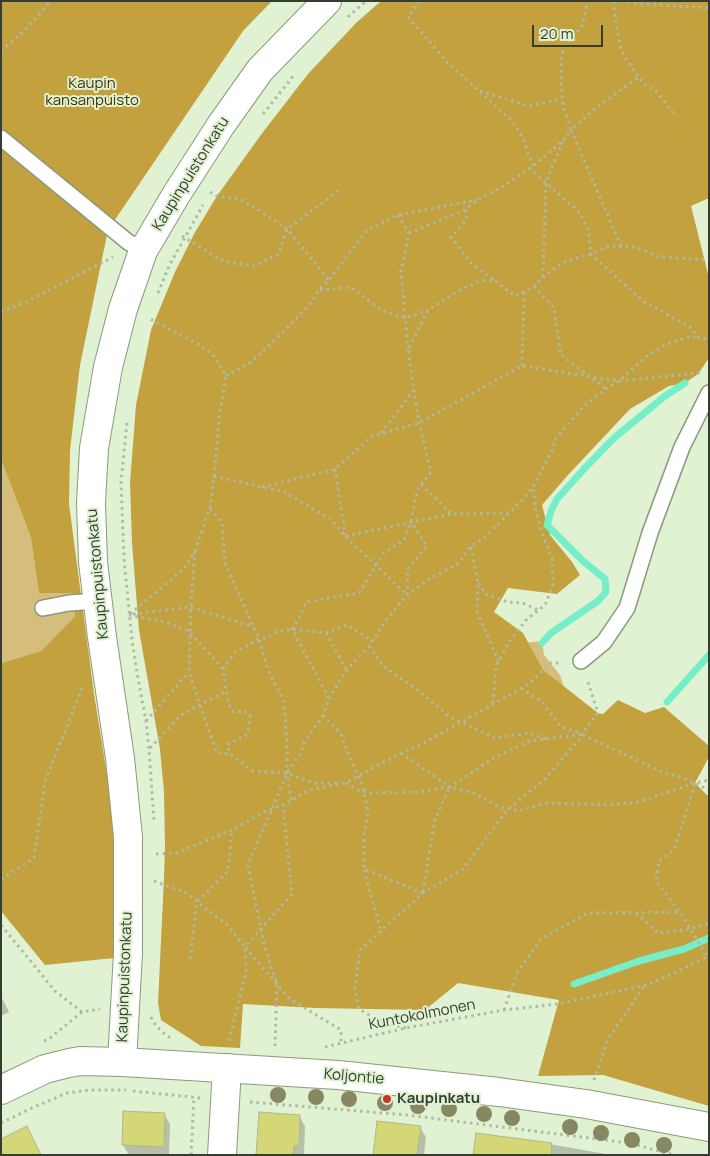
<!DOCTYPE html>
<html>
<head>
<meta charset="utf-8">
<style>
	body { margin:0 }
	#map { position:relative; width:710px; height:1156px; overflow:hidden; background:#e1f2d3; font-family:Manrope,sans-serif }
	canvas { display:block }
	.frame { position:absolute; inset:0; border:2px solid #353c30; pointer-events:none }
	.scale { position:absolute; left:532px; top:25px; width:71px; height:22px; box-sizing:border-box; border:2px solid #353c30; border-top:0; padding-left:6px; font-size:15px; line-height:18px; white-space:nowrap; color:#353c30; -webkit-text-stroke:4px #e1f2d3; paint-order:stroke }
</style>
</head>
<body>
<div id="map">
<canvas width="710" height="1156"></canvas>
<div class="frame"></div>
<div class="scale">20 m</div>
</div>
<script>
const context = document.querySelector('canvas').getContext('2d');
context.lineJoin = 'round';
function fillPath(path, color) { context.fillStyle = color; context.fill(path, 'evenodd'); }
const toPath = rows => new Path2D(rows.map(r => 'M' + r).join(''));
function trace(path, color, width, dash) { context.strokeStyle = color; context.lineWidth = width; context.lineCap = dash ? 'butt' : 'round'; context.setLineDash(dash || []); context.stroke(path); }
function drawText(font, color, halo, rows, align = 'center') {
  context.font = font + ' Manrope,sans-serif'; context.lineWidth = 4; context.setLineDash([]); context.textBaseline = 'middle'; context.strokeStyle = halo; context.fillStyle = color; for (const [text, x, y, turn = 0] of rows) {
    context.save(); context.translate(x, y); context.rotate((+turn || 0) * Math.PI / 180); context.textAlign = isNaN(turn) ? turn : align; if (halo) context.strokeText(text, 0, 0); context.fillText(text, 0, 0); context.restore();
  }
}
fillPath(toPath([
	[1,459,31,538,39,592,73,593,75,616,41,651,1,663],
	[542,641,544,655,560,675,568,701,552,704,522,643]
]), '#d5bd7c');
fillPath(toPath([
	[1,1,272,1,243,31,108,230,80,365,70,450,69,504,94,694,116,831,117,901,114,958,45,965,1,911,1,663,41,651,75,616,73,593,39,593,31,538,1,459],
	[381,1,709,1,709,198,691,206,709,278,709,358,698,374,685,383,669,386,630,409,568,475,542,505,550,535,572,562,580,575,557,594,508,588,494,612,523,633,543,670,598,713,603,714,618,700,645,713,664,707,709,746,709,757,695,783,709,797,709,1106,603,1075,538,1076,559,1000,458,983,425,1010,316,1008,243,1004,240,1048,201,1046,161,1020,158,1003,164,878,165,847,164,792,160,749,139,630,132,543,130,483,136,405,151,330,175,272,194,234,217,196,263,132,308,74,356,23]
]), '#c2a13e');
fillPath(toPath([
	[1,996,9,1012,1,1016],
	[164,1114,170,1124,169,1155,129,1155,123,1145],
	[299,1116,305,1126,304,1155,257,1155],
	[420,1127,426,1137,424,1155,375,1155],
	[544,1143,611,1155,474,1155]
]), '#0003');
trace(toPath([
	[542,643,551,633,598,601,606,592,605,579,583,561,547,525,551,511,557,499,584,469,614,438,665,396,685,383],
	[667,702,709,655],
	[574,984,639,961,684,949,709,938]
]), '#76eec8', 7);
const building = toPath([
	[123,1111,165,1113,164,1147,122,1145,123,1111],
	[259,1112,300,1115,299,1146,294,1146,293,1155,256,1155,259,1112],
	[377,1121,421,1126,417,1155,373,1155,377,1121],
	[27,1126,41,1155,1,1155,1,1139,27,1126],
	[476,1133,552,1143,551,1155,473,1155,476,1133]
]);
fillPath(building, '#d4d775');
trace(building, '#b2b494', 1);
const service = toPath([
	[1,138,128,242,143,251],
	[43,608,69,603,98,601],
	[581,661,604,642,627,608,650,533,682,447,709,393]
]);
const minor = toPath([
	[122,1062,128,953,128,837,120,758,102,637,93,562,91,503,94,448,108,367,123,309,143,251,176,195,221,125,260,70,327,1],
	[222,1155,227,1068]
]);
const tertiary = toPath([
	[1,1090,45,1069,69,1063,80,1061,122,1062,338,1075,499,1092,586,1104,709,1127]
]);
trace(service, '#8a9a7d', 18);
trace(minor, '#8a9a7d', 30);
trace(tertiary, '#8a9a7d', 30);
trace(toPath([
	[419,1,408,17,447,62,512,121,522,136,533,166],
	[613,1,617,29,621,48,624,56,643,83,657,92,674,114],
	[621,1,645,4,709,8],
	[348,17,366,1],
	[1,51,25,30,51,1],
	[480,91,529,106,562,99],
	[263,114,295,74],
	[529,168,578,211,588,228,591,254,644,302,690,327,698,337,709,340],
	[210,192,217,196,240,199,254,207,287,229,329,280],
	[465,210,467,219,451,237,472,264,493,279],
	[398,215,409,233,401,271,408,350],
	[409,233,465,210,477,200,505,185,533,166,563,141,571,130,563,104,561,85,561,56,566,44,582,26,588,1],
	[182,236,223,261,254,266,279,254,287,229,338,191],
	[621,246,571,130,593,110,639,77],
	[543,277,546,182,563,141],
	[534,286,554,308,561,355,606,389],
	[320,290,351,287,383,311,405,318,428,310],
	[158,293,169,266,203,205],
	[1,312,24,303,113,257],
	[522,366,524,291],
	[226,376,251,362,283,332,310,304,319,290,329,280,367,230,398,215,477,200],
	[127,423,121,482,124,559,132,640,137,673,146,721,149,749,154,821],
	[381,433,414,390],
	[335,469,345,535],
	[214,476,284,492,331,519,345,536,407,595],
	[421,484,451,513],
	[262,487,335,469,372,436,419,423,522,366,619,381,699,373,702,375],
	[210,509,222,523,225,563,259,639,268,670,284,701,287,743,287,773,291,799,289,801],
	[346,536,451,514,509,513],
	[471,547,478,583,477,612,499,662],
	[195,551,191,603,189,672,200,705,217,753,230,754,253,771,287,773,313,783,337,783],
	[479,583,485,594,508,602,523,603,538,610],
	[407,595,408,568,427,546,411,522],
	[130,614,184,569,195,551,208,513,210,509,215,469,219,419,226,376,214,356,198,344,148,318],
	[133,614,190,607,254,627],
	[129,615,164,622,189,631,223,669,226,691,230,707,234,712,244,711,250,715,249,726,246,735,227,745,230,754],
	[326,633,347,671],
	[369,646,383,666,415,688,450,717,495,738,529,733,546,739],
	[223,669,234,653,259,639,269,637,276,632,292,629,326,633,347,625,373,641],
	[521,688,542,702,560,726,579,733],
	[329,698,292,629,299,619,306,602,359,593,384,553,404,540,411,521,418,488,431,472,419,423,408,350,428,310,458,291,480,281,494,280,515,296,534,286,552,270,566,261,591,254,610,246,636,247,659,257,709,260],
	[493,703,496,667,508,643,527,619,545,605,553,585,552,559,542,533,536,512,533,487],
	[323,715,341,734,351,761,362,784,368,812,364,836,364,869,423,893],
	[146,721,189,672],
	[583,735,665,773,679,776,709,790],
	[150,748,181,715,226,691],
	[401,753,450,787,495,757,530,741,582,734],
	[346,783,360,791,371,793,417,792,450,787,472,792,499,807,518,811,547,803,610,805,638,802,695,783,709,780],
	[695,784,674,850,659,861,656,881,680,912,707,956],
	[284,804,283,805,292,894,245,947,290,999,341,1030,341,1043],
	[156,854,176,853,232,830,266,811,283,805,309,790,345,783,401,753,422,744,529,684,543,670,551,663,562,663],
	[364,870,381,931],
	[1,879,34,858,45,781,83,686],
	[154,881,186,893,227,925,245,947,246,971,228,1045],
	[423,892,435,819,450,787],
	[636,913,658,933,690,929,709,923],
	[1,925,55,991,82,1012],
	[190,959,197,902,228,871,232,830],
	[504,1010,517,973,541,939,588,913,680,912],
	[151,1017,155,1024,162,1032,172,1039],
	[406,1028,379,1021,359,1009,355,987,360,950,423,893,463,869,508,809,544,780,583,735,582,734,598,713,587,679],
	[44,1041,49,1039,82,1012,100,1009],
	[275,1046,277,984,265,948,248,865,287,773,301,753,304,743,323,715,329,699,345,672,369,646,386,620,407,595,429,579,459,563,470,547,484,538,522,500,533,487,552,451,556,438,584,406,606,389,619,381,647,356,667,344,688,337,698,337],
	[325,1047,406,1028,504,1010,558,1004,646,985,668,976,709,956],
	[594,1080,608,1039,645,985],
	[133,1091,201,1098],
	[250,1102,407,1115,629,1143,674,1155],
	[1,1123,32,1108,67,1093,89,1090,126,1090],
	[191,1155,194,1097]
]), '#adbba2', 3, [2.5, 4]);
trace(service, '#fff', 15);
trace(minor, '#fff', 28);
trace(tertiary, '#fff', 28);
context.fillStyle = '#878862';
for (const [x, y] of [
	[278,1095],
	[316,1097],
	[349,1099],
	[385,1103],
	[418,1106],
	[449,1109],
	[484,1114],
	[512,1118],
	[570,1127],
	[601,1133],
	[632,1140],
	[664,1145]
]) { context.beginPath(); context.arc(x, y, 8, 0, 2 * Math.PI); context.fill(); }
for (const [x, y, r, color] of [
	[387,1099,5,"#c33725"]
]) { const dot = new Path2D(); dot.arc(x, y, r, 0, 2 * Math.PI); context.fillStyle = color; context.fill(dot); trace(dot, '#e1f2d3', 2); }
drawText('15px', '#3e3105', '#e1f2d3', [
	["Kaupin",92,84],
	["kansanpuisto",92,101]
]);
drawText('15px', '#353c30', '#e1f2d3', [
	["Kaupinpuistonkatu",191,174,-58],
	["Kaupinpuistonkatu",98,574,-95],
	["Kaupinpuistonkatu",125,977,-88],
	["Kuntokolmonen",422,1015,-11],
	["Koljontie",354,1077,5]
]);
drawText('bold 15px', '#353c30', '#e1f2d3', [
	["Kaupinkatu",397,1099]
], 'left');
</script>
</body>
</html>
